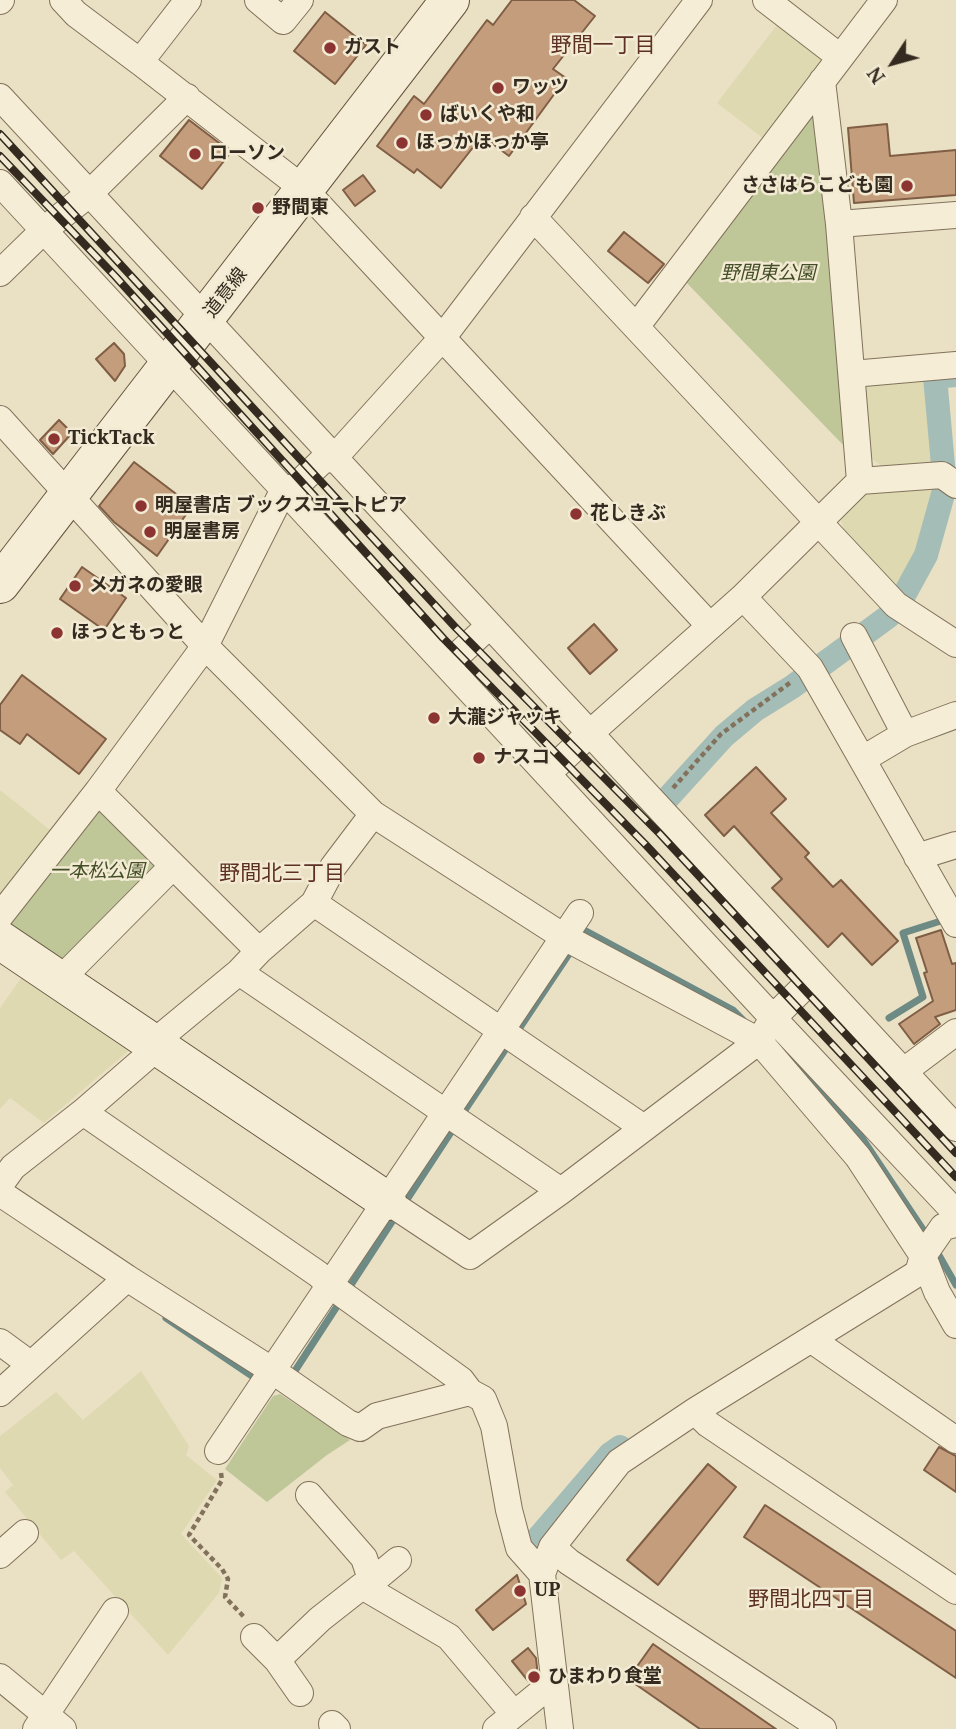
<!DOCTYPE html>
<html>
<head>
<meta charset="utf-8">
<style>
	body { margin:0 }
	#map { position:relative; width:956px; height:1729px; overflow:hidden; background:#eae0c4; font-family:"Noto Serif",serif }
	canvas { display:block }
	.north { position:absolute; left:858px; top:28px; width:70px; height:70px; -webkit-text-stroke:5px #f2ead2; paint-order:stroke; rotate:234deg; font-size:19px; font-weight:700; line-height:28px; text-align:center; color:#342a1f }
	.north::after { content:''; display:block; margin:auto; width:24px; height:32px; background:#342a1f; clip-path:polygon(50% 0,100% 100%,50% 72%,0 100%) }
</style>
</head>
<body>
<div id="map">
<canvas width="956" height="1729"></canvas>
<div class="north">N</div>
</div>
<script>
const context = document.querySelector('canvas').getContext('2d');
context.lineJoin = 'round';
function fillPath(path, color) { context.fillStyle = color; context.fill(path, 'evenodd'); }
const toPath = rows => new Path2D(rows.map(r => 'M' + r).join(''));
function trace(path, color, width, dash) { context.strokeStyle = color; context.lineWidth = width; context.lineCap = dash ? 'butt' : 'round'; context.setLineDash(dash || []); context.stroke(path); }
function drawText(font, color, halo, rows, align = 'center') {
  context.font = font + ' "Noto Serif","Noto Sans JP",serif'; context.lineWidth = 5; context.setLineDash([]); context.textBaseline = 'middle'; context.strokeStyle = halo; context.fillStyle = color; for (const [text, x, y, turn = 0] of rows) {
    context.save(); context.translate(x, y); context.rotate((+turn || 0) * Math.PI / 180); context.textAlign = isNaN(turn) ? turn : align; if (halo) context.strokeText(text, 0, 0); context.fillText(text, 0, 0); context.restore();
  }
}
fillPath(toPath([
	[777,25,821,56,822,63,764,139,717,103],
	[927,375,933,464,882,466,869,457,864,389,871,382],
	[934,489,920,555,895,590,847,536,840,519,868,492],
	[0,790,50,830,0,899],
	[24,974,133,1047,44,1123,10,1098,0,1109,0,1008],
	[141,1371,189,1446,186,1455,217,1480,181,1534,222,1578,219,1593,168,1655,74,1551,61,1560,5,1492,13,1485,0,1468,0,1436,56,1392,83,1420]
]), '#dfd9b2');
fillPath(toPath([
	[816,105,847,449,683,279],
	[100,807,158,865,66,964,6,927],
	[280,1394,350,1440,327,1455,267,1502,225,1469,273,1396]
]), '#bfc799');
trace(toPath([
	[580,939,586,931,733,1010,743,1020],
	[889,1018,923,997,903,933,947,919],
	[797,1067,854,1126,928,1237],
	[461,1116,573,948],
	[404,1204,455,1126],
	[936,1250,956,1285],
	[166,1318,258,1380],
	[291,1377,397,1214]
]), '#6d8a84', 7);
trace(toPath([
	[665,801,724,736,755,710,792,687,889,616,903,597,926,555,945,487,935,377,956,375],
	[532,1545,610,1454,620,1447]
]), '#a5bdb7', 24);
const building = toPath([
	[512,0,574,0,595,16,553,69,566,78,509,156,482,136,441,188,417,169,414,173,377,146,414,96,424,104,487,20,493,25,512,0],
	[325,12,366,45,335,84,294,51,325,12],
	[189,120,231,152,202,189,160,156,189,120],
	[887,124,890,156,956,150,956,195,854,203,848,128,887,124],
	[363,175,375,191,355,206,343,190,363,175],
	[624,232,664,264,648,283,608,251,624,232],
	[114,343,124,354,125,366,115,381,96,359,114,343],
	[59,420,72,433,53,454,40,440,59,420],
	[134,462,192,506,157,556,114,522,99,506,134,462],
	[82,567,126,598,104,630,60,599,82,567],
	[594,624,617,650,590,674,568,648,594,624],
	[22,675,106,739,79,774,27,734,20,744,0,730,0,705,22,675],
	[756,767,786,799,771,813,809,853,805,857,833,887,841,880,898,941,872,965,842,933,828,947,772,888,782,879,734,826,724,836,705,815,756,767],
	[941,930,952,964,956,963,956,1010,935,1017,940,1024,914,1044,899,1024,933,1001,924,973,927,972,916,938,941,930],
	[939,1447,956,1456,956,1492,924,1470,939,1447],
	[708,1464,736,1487,658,1585,627,1560,708,1464],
	[765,1505,956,1631,956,1678,744,1537,765,1505],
	[517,1575,526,1604,493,1630,476,1610,517,1575],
	[653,1644,776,1729,700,1729,628,1679,653,1644],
	[528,1648,536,1658,538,1677,529,1682,512,1661,528,1648]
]);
fillPath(building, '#c49d7d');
trace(building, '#7f5e44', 2);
const street = toPath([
	[63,0,76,14,140,62],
	[188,0,140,62,305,190,710,626],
	[258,0,283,21,300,0],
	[766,0,840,57],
	[0,1,1,0],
	[0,97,956,1128],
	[0,183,773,1018,956,1213],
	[533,217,896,605,956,644],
	[839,224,956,215],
	[0,273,44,230,90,193,187,97],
	[636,327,884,0],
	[852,374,956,365],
	[0,419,205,646,373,814,564,937,759,1041,858,1157,923,1256,937,1292,956,1325],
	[860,481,942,475,956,485],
	[743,597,810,668,956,924],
	[854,636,905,734],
	[447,665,489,626],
	[863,759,905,734,956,715],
	[547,774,589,734,743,597,860,481,839,224,822,81],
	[98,791,259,951],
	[917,857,956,845],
	[314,903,644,1128],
	[0,916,98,791,205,646,284,489,295,487,322,461,334,458,443,337,699,0],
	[239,972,561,1191],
	[61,979,172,867],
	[904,1071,956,1032],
	[83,1112,318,1274,331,1286,461,1380,470,1392],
	[0,1185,13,1167,83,1112,158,1047,164,1034,239,972,259,951,314,903,333,867,373,814],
	[0,1193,127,1278,273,1371,348,1423,360,1428,377,1416,470,1392,483,1399,494,1426,509,1510,519,1548,542,1574],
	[387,1201,470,1256,561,1191,759,1041,773,1018,815,976],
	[812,1340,956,1440],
	[0,1342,30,1364],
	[0,1393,127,1278],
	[695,1411,708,1424,956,1591],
	[218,1451,580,913],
	[309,1495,364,1558,370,1576,368,1589],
	[552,1547,569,1562,823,1729],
	[0,1555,25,1533],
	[369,1584,398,1560],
	[254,1637,277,1660,320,1619,362,1586,449,1637,514,1714],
	[277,1660,300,1693],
	[0,1677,63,1729],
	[332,1724,337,1729],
	[36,1729,115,1611],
	[496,1729,539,1694,555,1688],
	[560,1729,542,1574,552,1547,619,1462,695,1411,918,1273,923,1256,943,1227,956,1224]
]);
const secondary = toPath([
	[0,584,450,0],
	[0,940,387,1201]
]);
trace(street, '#82725c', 28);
trace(secondary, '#64533f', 40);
trace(toPath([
	[673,788,721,734,791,682],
	[221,1473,222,1480,189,1535,222,1569,228,1579,225,1597,245,1618]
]), '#82725c', 4.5, [5, 3.5]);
trace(street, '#f5edd6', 26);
trace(secondary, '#f5edd6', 38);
const rail = toPath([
	[0,134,456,628,660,834,956,1153],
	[0,156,115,276,443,638,645,844,956,1177]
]);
trace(rail, '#342a1f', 8);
trace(rail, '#f2ead2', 5, [16]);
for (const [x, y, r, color] of [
	[330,48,7,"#8c3431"],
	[498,88,7,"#8c3431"],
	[426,115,7,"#8c3431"],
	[402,143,7,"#8c3431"],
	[195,154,7,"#8c3431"],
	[907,186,7,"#8c3431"],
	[258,208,7,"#8c3431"],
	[54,439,7,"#8c3431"],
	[141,506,7,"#8c3431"],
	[576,514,7,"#8c3431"],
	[150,532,7,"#8c3431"],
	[75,586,7,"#8c3431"],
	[57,633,7,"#8c3431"],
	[434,718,7,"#8c3431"],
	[479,758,7,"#8c3431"],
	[520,1591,7,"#8c3431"],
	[534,1677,7,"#8c3431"]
]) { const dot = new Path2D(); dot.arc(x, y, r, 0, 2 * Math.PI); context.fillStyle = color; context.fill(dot); trace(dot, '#f2ead2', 2.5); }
drawText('bold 19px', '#342a1f', '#f2ead2', [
	["ガスト",344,48],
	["ワッツ",512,88],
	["ばいくや和",440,115],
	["ほっかほっか亭",416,143],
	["ローソン",209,154],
	["ささはらこども園",893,186,"right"],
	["野間東",272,208],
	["TickTack",68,439],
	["明屋書店 ブックスユートピア",155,506],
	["花しきぶ",590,514],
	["明屋書房",164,532],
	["メガネの愛眼",89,586],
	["ほっともっと",71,633],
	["大瀧ジャッキ",448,718],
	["ナスコ",493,758],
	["UP",534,1591],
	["ひまわり食堂",548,1677]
], 'left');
drawText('italic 19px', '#434e27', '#f2ead2', [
	["野間東公園",768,274],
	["一本松公園",97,872]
]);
drawText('19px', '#342a1f', '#f2ead2', [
	["道意線",226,293,-52]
]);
drawText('21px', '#5c3022', '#f2ead2', [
	["野間一丁目",603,46],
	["野間北三丁目",282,874],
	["野間北四丁目",811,1600]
]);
</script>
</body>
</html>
